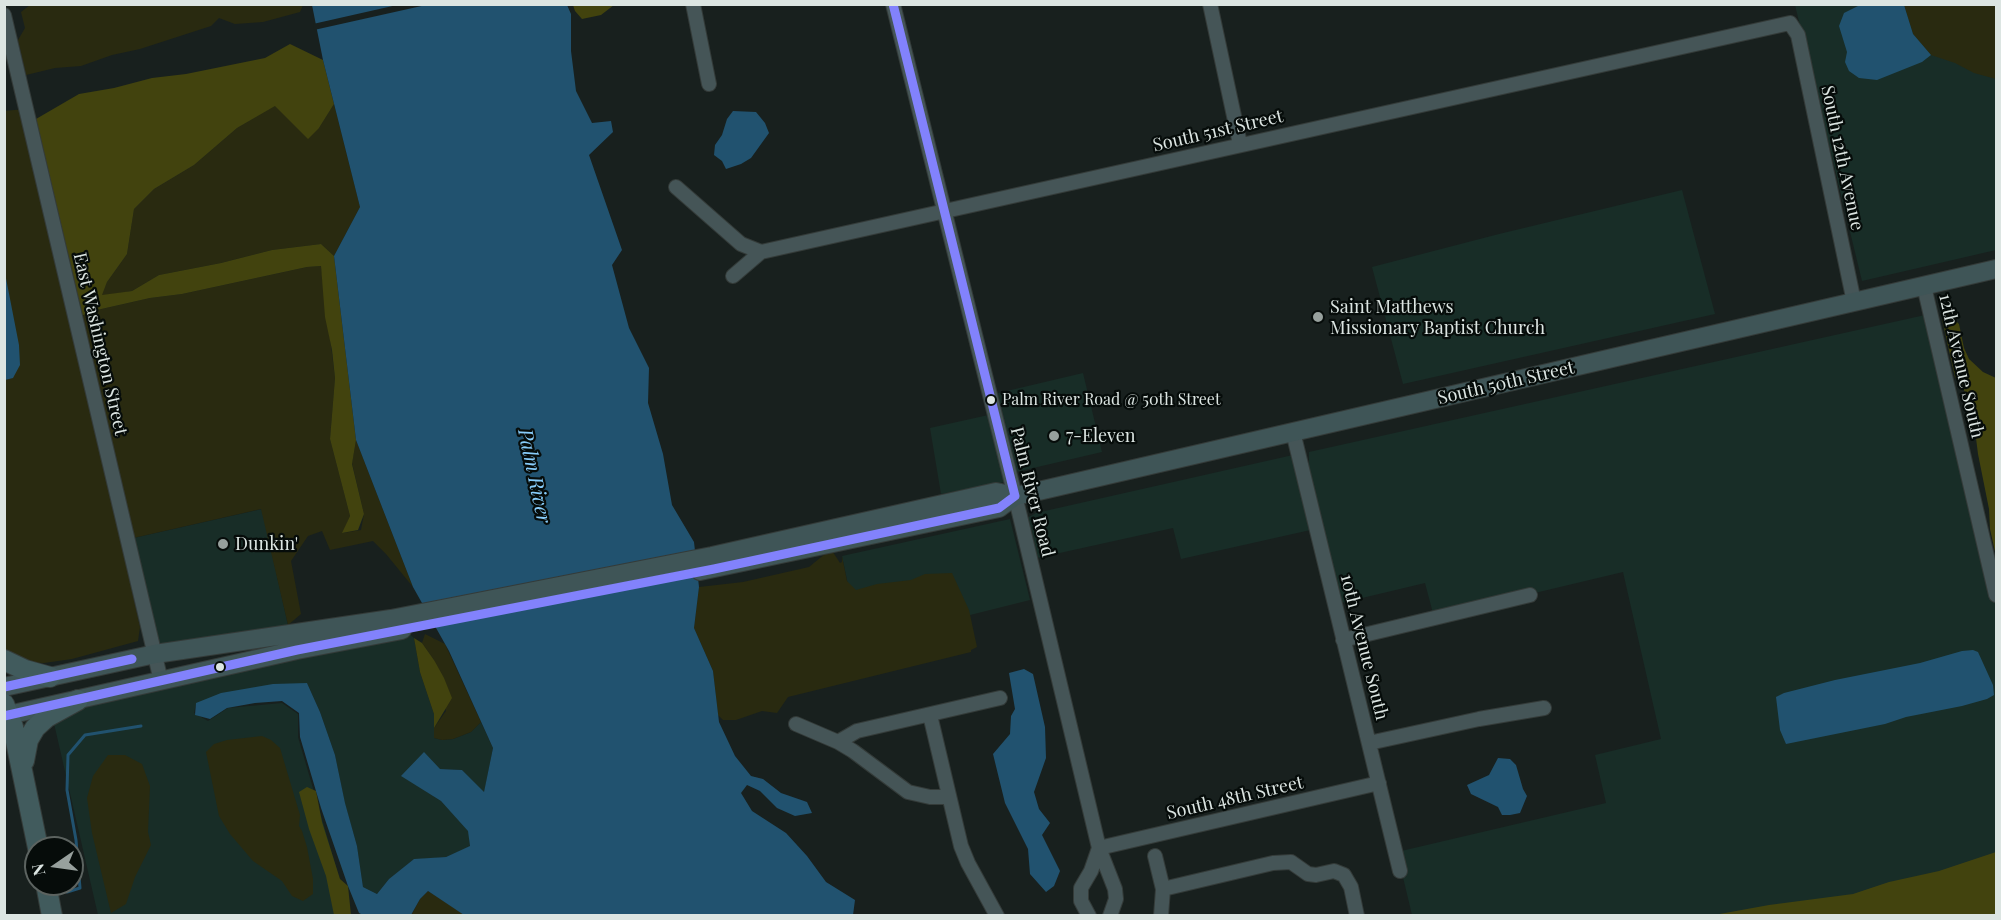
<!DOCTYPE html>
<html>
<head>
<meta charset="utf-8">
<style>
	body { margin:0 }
	#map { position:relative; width:2001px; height:920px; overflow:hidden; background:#18201e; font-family:"Playfair Display",serif }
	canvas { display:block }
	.frame { position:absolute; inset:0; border:6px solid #dce5e2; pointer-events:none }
	.north { position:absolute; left:24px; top:836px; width:60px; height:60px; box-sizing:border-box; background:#060c0a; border:2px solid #5c6360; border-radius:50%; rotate:257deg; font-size:16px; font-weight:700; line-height:24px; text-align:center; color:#dce5e2 }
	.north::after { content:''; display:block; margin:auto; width:21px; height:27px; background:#97a09d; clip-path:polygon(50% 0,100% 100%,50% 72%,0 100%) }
</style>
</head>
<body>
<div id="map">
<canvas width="2001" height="920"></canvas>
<div class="frame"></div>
<div class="north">N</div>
</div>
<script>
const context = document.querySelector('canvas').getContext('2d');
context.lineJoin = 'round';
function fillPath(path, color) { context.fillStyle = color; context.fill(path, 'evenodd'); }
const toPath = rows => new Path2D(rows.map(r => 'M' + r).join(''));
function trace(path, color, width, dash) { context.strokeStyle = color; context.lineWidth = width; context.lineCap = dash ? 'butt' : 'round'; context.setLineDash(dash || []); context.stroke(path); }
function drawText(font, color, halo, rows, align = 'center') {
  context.font = font + ' "Playfair Display",serif'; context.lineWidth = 4.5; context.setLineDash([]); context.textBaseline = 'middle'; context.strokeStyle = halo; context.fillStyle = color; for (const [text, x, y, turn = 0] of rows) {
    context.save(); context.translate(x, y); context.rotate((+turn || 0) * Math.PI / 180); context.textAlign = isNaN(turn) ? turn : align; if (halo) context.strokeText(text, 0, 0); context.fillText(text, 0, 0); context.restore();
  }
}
fillPath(toPath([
	[1795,5,1996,5,1996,250,1862,281],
	[1682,190,1715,314,1403,384,1372,267,1499,234],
	[1925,315,1996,605,1996,860,1769,915,1412,915,1397,852,1606,803,1595,755,1661,739,1623,572,1434,617,1425,583,1337,604,1309,474,1309,452],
	[1083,373,1102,452,1016,472,994,394],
	[993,414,1010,481,941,494,930,428],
	[1293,455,1315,529,1181,559,1173,528,1037,558,1027,518,1036,513],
	[262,509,288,625,154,652,129,539],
	[1010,519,1030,600,962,617,851,599,842,556],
	[399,624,414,638,420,672,434,714,434,738,442,740,453,739,471,732,481,722,493,748,484,793,462,770,440,769,402,776,441,801,469,831,470,847,446,857,413,860,389,879,377,894,363,887,357,846,345,804,335,755,320,712,307,683,196,704,194,713,208,721,228,708,282,703,298,714,298,737,350,915,98,915,50,706]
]), '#182d27');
fillPath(toPath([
	[30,5,303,5,300,12,263,22,235,24,219,18,211,26,140,49,112,55,81,66,55,68,26,75,18,40,25,28,21,12],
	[1904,5,1996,5,1996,79,1974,73,1955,63,1931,55,1913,34],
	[334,104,360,207,334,256,321,244,272,250,221,263,159,275,132,291,101,296,107,282,127,254,134,209,154,189,194,165,237,128,276,105,319,128],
	[25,109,140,627,138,641,72,659,44,663,23,662,5,651,4,111],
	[321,266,335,378,330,439,350,516,343,533,361,530,364,514,352,463,356,440,413,587,386,554,373,541,330,550,322,531,308,536,291,561,301,614,288,625,261,509,129,539,78,317,97,310,150,298,182,294,307,267],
	[831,549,840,563,842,562,842,556,847,581,856,590,877,584,911,580,925,574,952,573,969,610,977,647,971,650,971,652,788,697,777,713,762,711,736,720,723,720,718,715,713,671,694,628,699,587,743,582,809,567],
	[425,634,445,644,481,722,471,732,453,739,442,740,434,738,434,728,446,711,434,660,422,643],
	[262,736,271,740,280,748,300,815,299,826,302,831,307,847,313,879,313,894,303,901,292,896,282,881,253,861,230,834,219,816,206,752,214,744,227,740],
	[108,755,125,755,142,764,150,786,148,832,151,845,135,877,126,904,111,913,92,833,87,798,93,776],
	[428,891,462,913,464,915,411,916,420,899]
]), '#292a10');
fillPath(toPath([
	[573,5,573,4,614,5,601,15,582,19,575,11],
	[290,44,323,60,334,104,319,128,308,139,275,106,237,128,194,165,154,189,134,209,127,254,107,282,102,295,132,291,159,275,221,263,272,250,321,244,334,256,356,440,352,464,364,514,358,530,342,533,350,516,330,439,335,378,332,350,325,317,321,266,307,267,182,294,150,298,97,310,78,317,36,119,79,94,114,88,152,78,186,74,265,58],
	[1946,312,1959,324,1964,348,1969,359,1983,372,1996,378,1996,556,1990,529,1989,509,1978,454,1974,422,1967,395,1955,377,1942,319],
	[414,638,422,643,434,660,444,678,452,698,434,728,434,714,420,672],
	[307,787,316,791,322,822,340,879,348,886,351,915,334,915,326,876,309,829,299,792],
	[1996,852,1996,915,1714,915,1769,905,1853,894,1889,882,1939,871]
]), '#42430e');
fillPath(toPath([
	[312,5,567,5,571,14,571,51,576,91,592,123,611,121,613,132,589,155,622,250,612,265,629,328,649,368,648,403,663,454,672,505,694,542,699,587,694,628,713,671,719,722,735,756,751,776,763,779,781,793,807,802,812,813,795,816,777,808,760,791,747,785,741,793,752,811,786,833,807,856,826,882,855,900,853,915,464,915,428,891,420,899,411,915,363,915,359,913,348,886,321,808,300,737,299,713,282,701,255,703,227,708,210,719,195,715,196,703,221,693,273,684,307,683,320,712,335,755,345,803,357,846,363,887,377,894,389,879,414,859,446,857,470,846,468,831,441,801,401,776,424,752,440,769,462,770,484,792,493,748,449,651,413,587,356,440,334,256,360,207,323,60],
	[1860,5,1904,5,1913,34,1931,55,1922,62,1877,80,1859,78,1849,71,1845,62,1847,52,1839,26,1844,13],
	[733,111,756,112,765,123,769,133,751,158,741,164,726,169,722,161,714,155,715,145,722,135,727,119],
	[4,268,19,345,20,365,13,378,5,380],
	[1973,650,1978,652,1993,685,1994,695,1987,699,1962,706,1906,717,1885,724,1786,744,1780,730,1776,697,1784,693,1835,680,1920,663,1962,651],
	[1024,669,1033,674,1045,727,1046,758,1034,792,1039,809,1050,823,1042,835,1060,871,1054,886,1046,892,1030,874,1028,849,1005,803,993,754,1010,734,1011,716,1015,709,1009,673],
	[1498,758,1510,759,1516,765,1523,789,1527,796,1520,813,1510,815,1502,815,1498,807,1471,794,1467,785,1489,775]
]), '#21526f');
fillPath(toPath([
	[397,5,426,5,314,30,313,24]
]), '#18201e');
trace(toPath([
	[67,892,80,888,76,840,67,790,68,755,85,735,141,726]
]), '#21526f', 3);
const minor = toPath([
	[693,4,709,84],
	[893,4,1019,512,1099,848,1115,889,1116,899,1110,916],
	[1210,4,1240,144],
	[4,15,161,681],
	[676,187,741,244,761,252,1790,23,1798,35,1854,302],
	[733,276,761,252],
	[1924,286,1996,595],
	[1293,432,1400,871],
	[1343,640,1530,595],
	[930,715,961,846,968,863,997,916],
	[796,724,838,742,853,751,908,792,930,797,949,797],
	[838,742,857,731,1000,698],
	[1369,743,1479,719,1544,708],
	[1099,848,1379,783],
	[1155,856,1163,889,1161,916],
	[1163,889,1273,863,1291,862,1308,874,1316,875,1334,871,1344,875,1351,887,1357,916],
	[1089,916,1081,901,1081,888,1091,871,1099,848]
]);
const major = toPath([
	[700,571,999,508,1015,496],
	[4,687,155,654,391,619,712,556,996,492,1015,496,1030,493,1996,269],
	[4,716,297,650,402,630]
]);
const highway = toPath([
	[4,660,25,670,50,677],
	[4,704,13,727,38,848],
	[24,761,28,740,35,728,47,717,78,700],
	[46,884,52,916]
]);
trace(minor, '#343b39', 16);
trace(major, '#343b39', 20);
trace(highway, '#343b39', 22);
trace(minor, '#455557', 14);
trace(major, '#3f5557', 18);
trace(highway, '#415b5d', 20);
trace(toPath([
	[893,4,1015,496],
	[4,687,132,659],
	[4,716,297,650,714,569,999,508,1015,496]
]), '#8282fc', 9);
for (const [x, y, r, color] of [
	[1318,317,6,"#97a09d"],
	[991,400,5,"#dce5e2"],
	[1054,436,6,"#97a09d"],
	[223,544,6,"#97a09d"],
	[220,667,5,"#dce5e2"]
]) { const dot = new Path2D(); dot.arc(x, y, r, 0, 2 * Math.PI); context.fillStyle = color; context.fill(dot); trace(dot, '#060c0a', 2); }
drawText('16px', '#dce5e2', '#060c0a', [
	["Palm River Road @ 50th Street",1002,400]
], 'left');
drawText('18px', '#dce5e2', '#060c0a', [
	["South 51st Street",1218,131,-13],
	["South 12th Avenue",1842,158,78],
	["East Washington Street",100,344,77],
	["12th Avenue South",1961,366,77],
	["South 50th Street",1506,383,-13],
	["Palm River Road",1032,492,76],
	["10th Avenue South",1364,647,76],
	["South 48th Street",1235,798,-13]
]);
drawText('18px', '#dce5e2', '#060c0a', [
	["Saint Matthews",1330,307],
	["Missionary Baptist Church",1330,328],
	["7-Eleven",1066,436],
	["Dunkin'",235,544]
], 'left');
drawText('italic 20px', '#88cdfb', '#060c0a', [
	["Palm River",534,476,78]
]);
</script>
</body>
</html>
